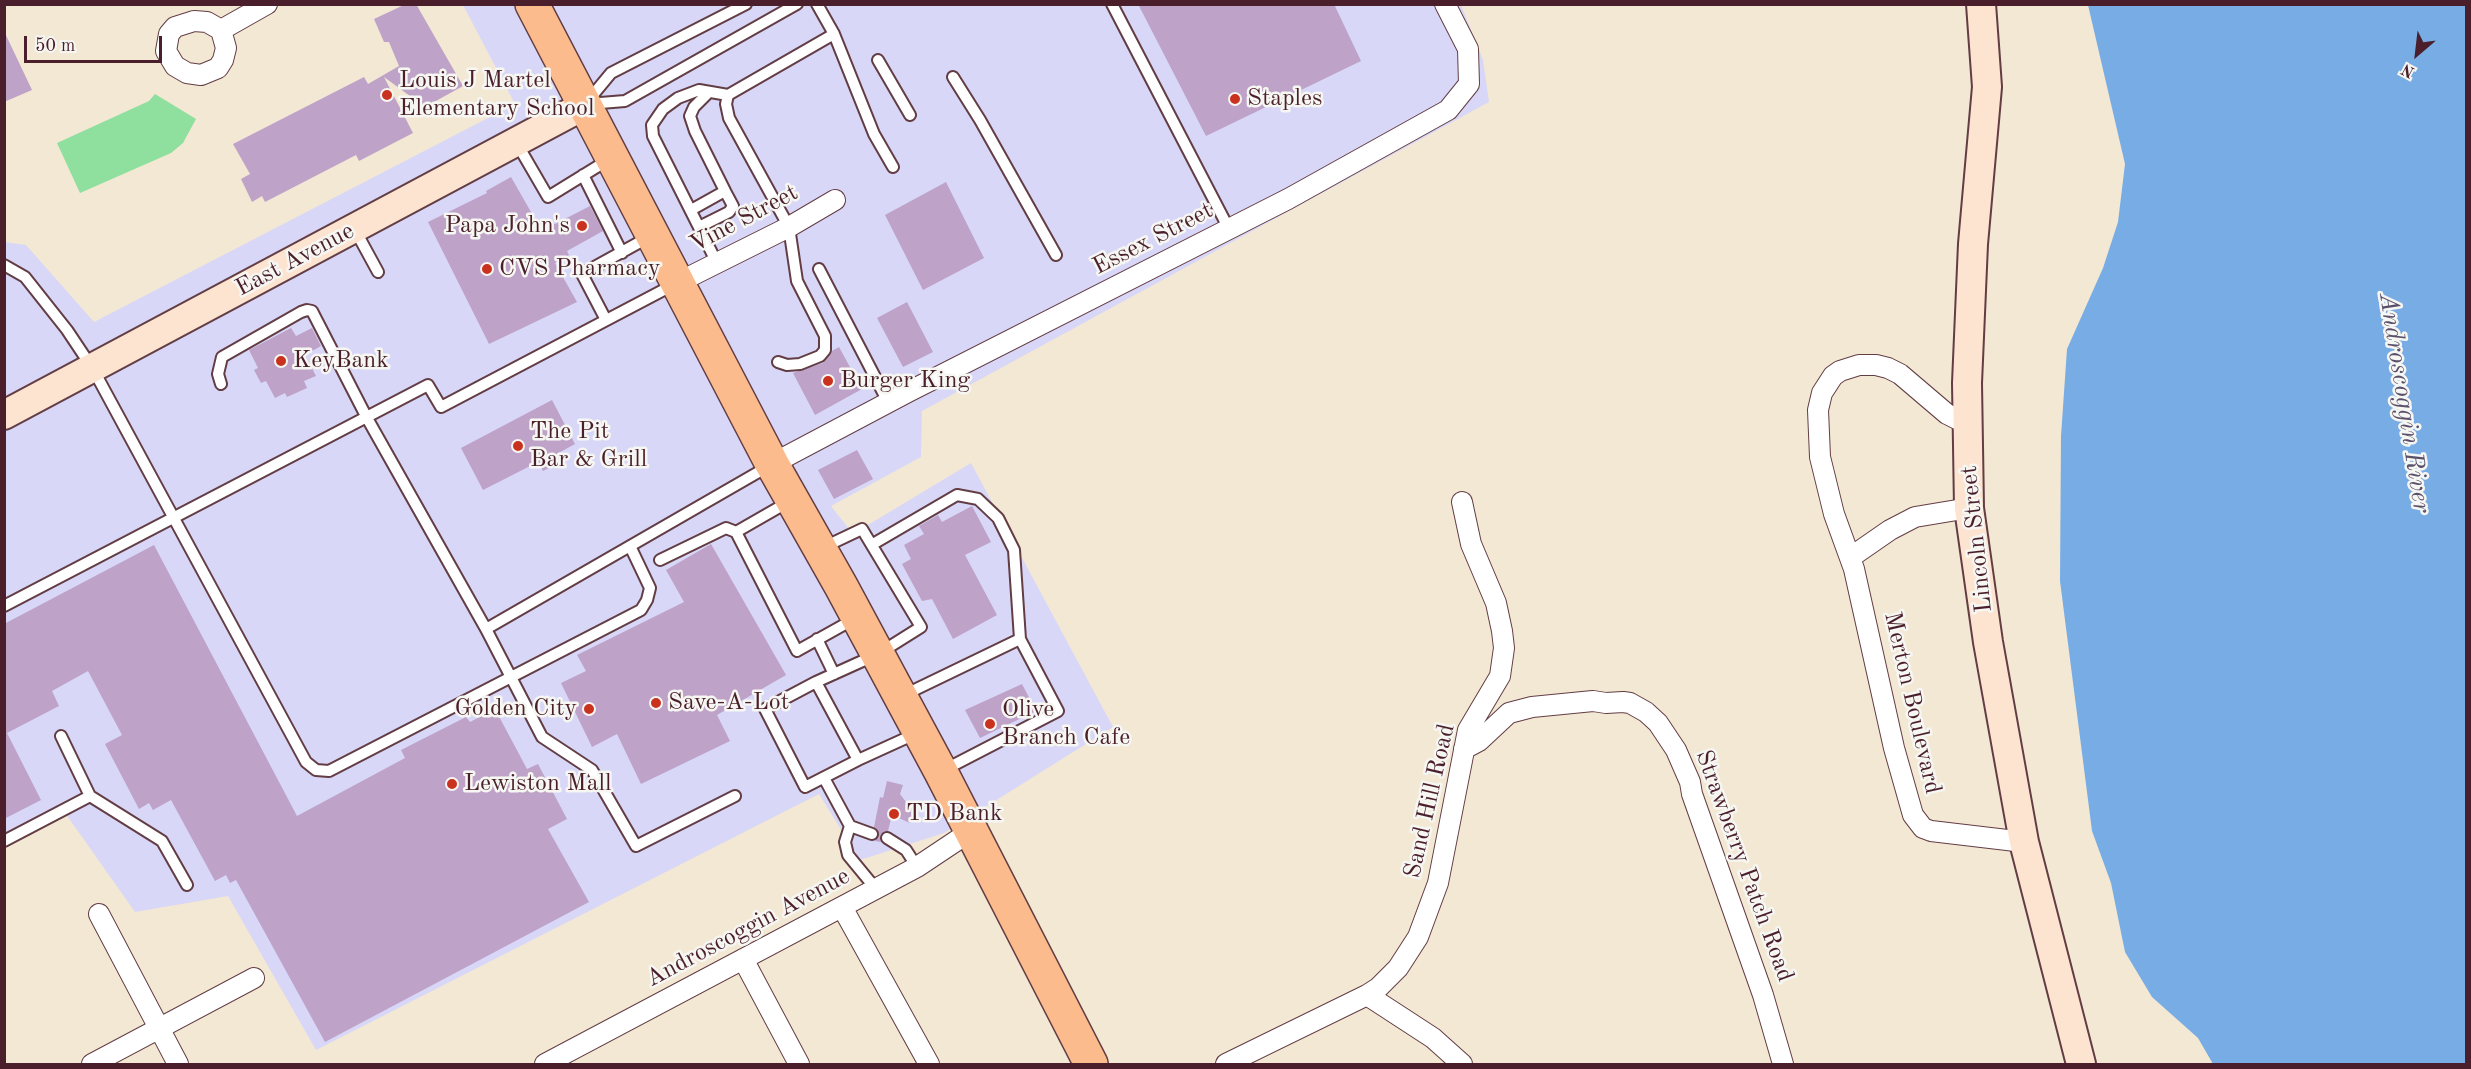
<!DOCTYPE html>
<html>
<head>
<meta charset="utf-8">
<style>
	body { margin:0 }
	#map { position:relative; width:2471px; height:1069px; overflow:hidden; background:#f2e8d4; font-family:"Old Standard TT",serif }
	canvas { display:block }
	.frame { position:absolute; inset:0; border:6px solid #4a1f2b; pointer-events:none }
	.north { position:absolute; left:2387px; top:24px; width:60px; height:60px; -webkit-text-stroke:4px #f6f6f2; paint-order:stroke; rotate:208deg; font-size:16px; font-weight:700; line-height:24px; text-align:center; color:#4a1f2b }
	.north::after { content:''; display:block; margin:auto; width:21px; height:27px; background:#4a1f2b; clip-path:polygon(50% 0,100% 100%,50% 72%,0 100%) }
	.scale { position:absolute; left:24px; top:36px; width:138px; height:27px; box-sizing:border-box; border:3px solid #4a1f2b; border-top:0; padding-left:8px; font-size:18px; line-height:21px; white-space:nowrap; color:#4a1f2b; -webkit-text-stroke:4px #f6f6f2; paint-order:stroke }
</style>
</head>
<body>
<div id="map">
<canvas width="2471" height="1069"></canvas>
<div class="frame"></div>
<div class="north">N</div>
<div class="scale">50 m</div>
</div>
<script>
const context = document.querySelector('canvas').getContext('2d');
context.lineJoin = 'round';
function fillPath(path, color) { context.fillStyle = color; context.fill(path, 'evenodd'); }
const toPath = rows => new Path2D(rows.map(r => 'M' + r).join(''));
function trace(path, color, width, dash) { context.strokeStyle = color; context.lineWidth = width; context.lineCap = dash ? 'butt' : 'round'; context.setLineDash(dash || []); context.stroke(path); }
function drawText(font, color, halo, rows, align = 'center') {
  context.font = font + ' "Old Standard TT",serif'; context.lineWidth = 5; context.setLineDash([]); context.textBaseline = 'middle'; context.strokeStyle = halo; context.fillStyle = color; for (const [text, x, y, turn = 0] of rows) {
    context.save(); context.translate(x, y); context.rotate((+turn || 0) * Math.PI / 180); context.textAlign = isNaN(turn) ? turn : align; if (halo) context.strokeText(text, 0, 0); context.fillText(text, 0, 0); context.restore();
  }
}
fillPath(toPath([
	[463,5,1461,5,1483,60,1489,102,922,411,921,457,831,506,853,534,971,463,1113,727,944,833,860,860,819,794,316,1050,228,896,135,912,63,810,5,841,4,242,26,245,94,322,515,104]
]), '#d8d7f8');
fillPath(toPath([
	[155,94,196,119,183,143,171,153,80,193,57,143,149,101]
]), '#8fdf9e');
fillPath(toPath([
	[2088,5,2466,5,2466,1064,2213,1064,2198,1038,2152,997,2125,952,2111,883,2092,831,2060,581,2061,436,2067,349,2103,268,2118,222,2125,164]
]), '#78ace5');
fillPath(toPath([
	[406,4,416,4,463,86,425,107,384,77,413,133,359,161,356,155,265,202,262,196,252,202,241,179,250,174,233,144,364,77,368,84,399,66,389,42,384,42,374,19],
	[1138,4,1334,4,1361,61,1206,136],
	[4,31,32,90,4,102],
	[511,177,535,219,555,224,590,206,603,231,567,251,569,255,555,263,577,302,489,344,428,222,487,193,486,191],
	[946,182,984,258,923,290,885,215],
	[907,302,933,352,903,367,877,318],
	[291,328,296,336,312,328,321,346,305,355,316,376,304,381,307,388,287,397,285,393,275,398,266,381,261,383,254,370,258,368,249,350],
	[839,347,862,389,815,415,793,373,823,363,832,351],
	[552,400,575,444,553,456,557,464,543,471,538,462,483,490,461,448],
	[857,450,873,479,834,499,818,470],
	[972,506,991,542,965,555,997,615,953,639,932,599,922,601,902,564,911,559,904,545,924,534,919,526,938,515,942,522],
	[711,544,786,675,717,715,730,741,641,784,617,734,592,747,561,683,586,671,577,655,684,602,666,570],
	[154,545,297,816,405,758,401,750,466,717,470,722,495,709,527,769,538,764,567,819,548,829,589,902,325,1042,236,880,230,883,226,875,215,881,171,800,153,810,149,803,139,809,105,744,122,735,88,671,52,691,59,706,7,733,41,800,4,819,4,624],
	[1022,684,1036,711,980,738,965,710],
	[887,781,903,785,900,794,906,802,917,807,910,823,892,815,888,831,880,835,881,842,875,841,879,833,874,827,880,797,883,798]
]), '#bea2c8');
const service = toPath([
	[817,4,834,34,874,134,893,167],
	[1112,4,1229,229],
	[878,60,910,115],
	[953,77,980,120,1056,255],
	[587,102,611,73,746,4],
	[588,104,625,101,797,4],
	[516,142,548,197,608,160],
	[583,175,622,253],
	[691,210,725,191,695,131,690,116,694,107,709,92],
	[699,227,729,212,733,206,725,191],
	[354,228,378,272],
	[717,263,653,136,652,125,663,109,678,98,699,90,728,95],
	[4,265,25,277,67,330,93,369,306,762,316,770,329,771,641,610,647,600,650,588,630,546],
	[819,269,888,402],
	[606,320,582,274,649,237],
	[778,362,787,365,800,364,820,356,825,350,825,336,797,281,789,227,729,118,726,104,728,95,834,34],
	[221,384,218,374,222,357,301,312,307,310,312,311,367,418,486,629],
	[790,501,736,532,797,651,856,618],
	[873,544,957,495,978,499,998,518,1014,550,1020,639],
	[660,560,726,528,736,532],
	[4,606,428,385,441,407,675,284],
	[817,639,834,674],
	[816,682,878,654,921,627,862,529,822,548],
	[904,695,1020,639,1058,711,944,770],
	[61,736,90,796],
	[858,760,805,787,765,709,816,682,858,760,915,734],
	[824,778,850,826,872,834],
	[735,796,636,846,592,770,542,737,486,629,769,466],
	[850,826,845,842,848,855,876,889],
	[887,838,906,850,917,867],
	[4,841,90,796,162,841,187,885]
]);
const minor = toPath([
	[194,21,207,22,221,30,226,48,223,60,218,68,201,75,187,73,175,66,166,51,169,34,175,27,194,21],
	[221,30,267,4],
	[677,283,789,227,835,200],
	[1968,421,1957,419,1947,414,1900,374,1888,368,1876,365,1859,365,1840,371,1833,376,1822,393,1818,410,1820,457,1834,514,1854,569,1894,748,1913,815,1923,828,1931,831,2024,842],
	[772,464,908,392,1288,199,1448,110,1469,84,1468,49,1445,4],
	[1851,557,1890,530,1915,517,1969,508],
	[1464,749,1479,741,1509,713,1532,707,1593,701,1606,703,1623,702,1630,703,1646,712,1658,723,1676,750,1690,782,1692,794,1763,995,1783,1064],
	[842,907,929,1064],
	[99,914,178,1064],
	[743,959,799,1064],
	[1367,995,1378,988,1398,968,1418,937,1438,883,1468,730,1500,676,1504,648,1502,631,1496,603,1471,544,1462,502],
	[92,1064,254,978],
	[545,1064,917,867,971,831],
	[1226,1064,1367,995,1433,1038,1462,1064]
]);
const secondary = toPath([
	[1981,4,1987,87,1973,244,1967,383,1969,508,1988,642,2024,842,2081,1064],
	[4,415,585,105]
]);
const trunk = toPath([
	[532,4,772,464,841,586,941,772,1091,1064]
]);
trace(service, '#633d44', 14);
trace(minor, '#633d44', 22);
trace(secondary, '#633d44', 32);
trace(trunk, '#633d44', 36);
trace(service, '#fff', 10);
trace(minor, '#fff', 20);
trace(secondary, '#fde4d1', 28);
trace(trunk, '#fbbb8c', 33);
for (const [x, y, r, color] of [
	[387,95,6,"#c8321e"],
	[1235,99,6,"#c8321e"],
	[582,226,6,"#c8321e"],
	[487,269,6,"#c8321e"],
	[281,361,6,"#c8321e"],
	[828,381,6,"#c8321e"],
	[518,446,6,"#c8321e"],
	[656,703,6,"#c8321e"],
	[589,709,6,"#c8321e"],
	[990,724,6,"#c8321e"],
	[452,784,6,"#c8321e"],
	[894,814,6,"#c8321e"]
]) { const dot = new Path2D(); dot.arc(x, y, r, 0, 2 * Math.PI); context.fillStyle = color; context.fill(dot); trace(dot, '#f6f6f2', 2); }
drawText('24px', '#4a1f2b', '#f6f6f2', [
	["Louis J Martel",399,81],
	["Elementary School",399,109],
	["Staples",1247,99],
	["Papa John's",570,226,"right"],
	["CVS Pharmacy",499,269],
	["KeyBank",293,361],
	["Burger King",840,381],
	["The Pit",530,432],
	["Bar & Grill",530,460],
	["Save-A-Lot",668,703],
	["Golden City",577,709,"right"],
	["Olive",1002,710],
	["Branch Cafe",1002,738],
	["Lewiston Mall",464,784],
	["TD Bank",906,814]
], 'left');
drawText('24px', '#4a1f2b', '#f6f6f2', [
	["Vine Street",744,219,-28],
	["Essex Street",1153,239,-27],
	["East Avenue",295,260,-28],
	["Lincoln Street",1977,539,-96],
	["Merton Boulevard",1912,703,77],
	["Sand Hill Road",1430,801,-77],
	["Strawberry Patch Road",1744,866,70],
	["Androscoggin Avenue",748,928,-28]
]);
drawText('italic 26px', '#5a506c', '#f6f6f2', [
	["Androscoggin River",2404,403,81]
]);
</script>
</body>
</html>
